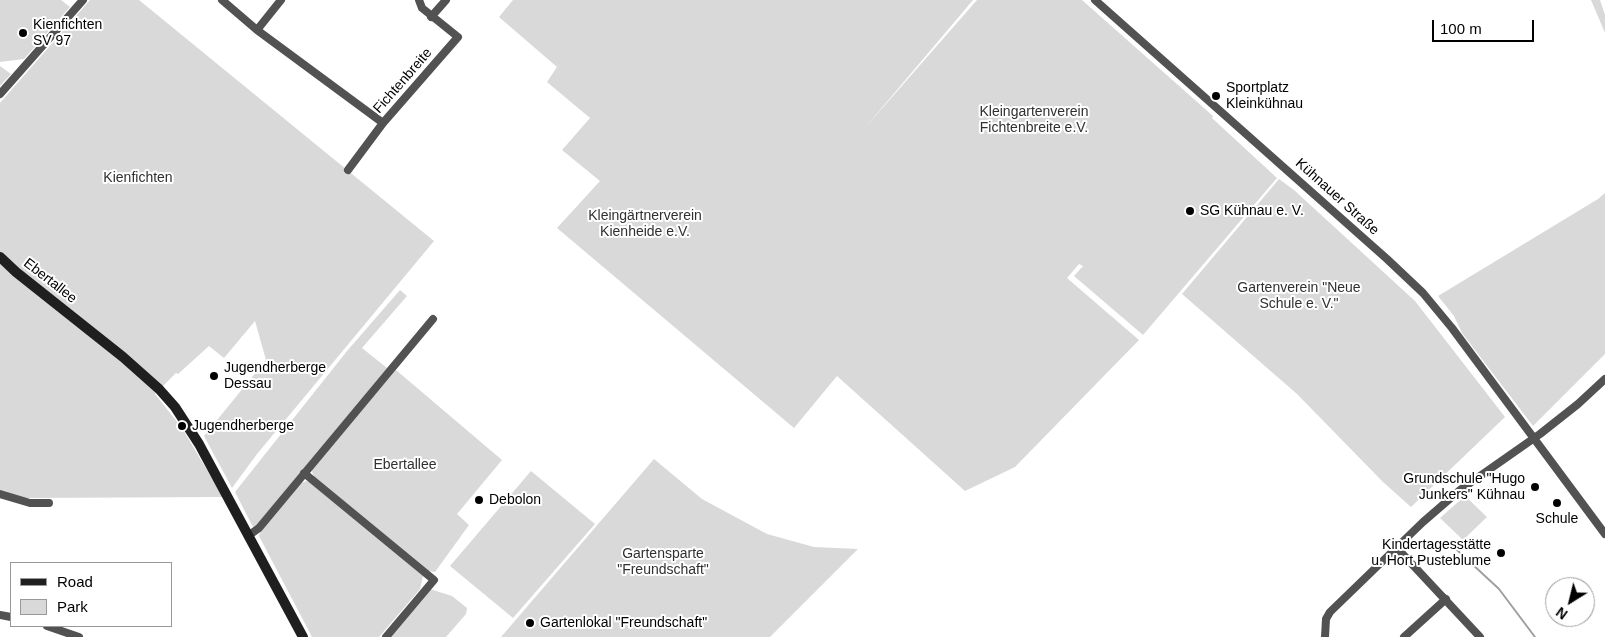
<!DOCTYPE html>
<html>
<head>
<meta charset="utf-8">
<style>
	body { margin:0 }
	#map { position:relative; width:1605px; height:637px; overflow:hidden; background:#fff; font-family:Arial,sans-serif }
	canvas { display:block }
	.legend { position:absolute; left:10px; top:562px; width:162px; height:65px; box-sizing:border-box; background:#fff; border:1px solid #999; margin:0; padding:6px 9px; list-style:none; font-size:15px; color:#000 }
	.legend li { display:flex; align-items:center; gap:10px; height:25px }
	.legend b { width:25px; border:1px solid #999 }
	.north { position:absolute; left:1545px; top:577px; width:50px; height:50px; box-sizing:border-box; background:#fff; border:1px solid #999; border-radius:50%; rotate:216deg; font-size:14px; font-weight:700; line-height:20px; text-align:center; color:#000 }
	.north::after { content:''; display:block; margin:auto; width:18px; height:22px; background:#000; clip-path:polygon(50% 0,100% 100%,50% 72%,0 100%) }
	.scale { position:absolute; left:1432px; top:20px; width:102px; height:22px; box-sizing:border-box; border:2px solid #000; border-top:0; padding-left:6px; font-size:15px; line-height:18px; white-space:nowrap; color:#000; -webkit-text-stroke:4px #fff; paint-order:stroke }
</style>
</head>
<body>
<div id="map">
<canvas width="1605" height="637"></canvas>
<ul class="legend">
<li><b style="height:6px;background:#1f1f1f"></b>Road</li>
<li><b style="height:14px;background:#d9d9d9"></b>Park</li>
</ul>
<div class="north">N</div>
<div class="scale">100 m</div>
</div>
<script>
const context = document.querySelector('canvas').getContext('2d');
context.lineJoin = 'round';
function fillPath(path, color) { context.fillStyle = color; context.fill(path, 'evenodd'); }
const toPath = rows => new Path2D(rows.map(r => 'M' + r).join(''));
function trace(path, color, width, dash) { context.strokeStyle = color; context.lineWidth = width; context.lineCap = dash ? 'butt' : 'round'; context.setLineDash(dash || []); context.stroke(path); }
function drawText(font, color, halo, rows, align = 'center') {
  context.font = font + ' Arial,sans-serif'; context.lineWidth = 4; context.setLineDash([]); context.textBaseline = 'middle'; context.strokeStyle = halo; context.fillStyle = color; for (const [text, x, y, turn = 0] of rows) {
    context.save(); context.translate(x, y); context.rotate((+turn || 0) * Math.PI / 180); context.textAlign = isNaN(turn) ? turn : align; if (halo) context.strokeText(text, 0, 0); context.fillText(text, 0, 0); context.restore();
  }
}
fillPath(toPath([
	[0,0,61,0,70,7,24,59,0,62],
	[90,0,139,0,434,241,257,454,232,488,204,436,266,360,255,321,224,358,209,346,178,374,176,373,155,394,182,428,223,497,23,498,0,492,0,103],
	[513,0,973,0,864,129,977,0,1082,0,1213,116,1212,118,1277,178,1143,335,1074,276,1083,266,1079,264,1067,278,1139,340,1015,467,965,491,837,376,794,428,557,228,600,181,562,150,590,118,547,82,557,67,499,17],
	[1591,0,1600,0,1605,15,1605,33],
	[0,66,11,74,0,86],
	[1279,179,1294,190,1415,301,1505,417,1411,507,1383,482,1297,394,1182,294],
	[1605,193,1605,354,1533,426,1462,333,1454,316,1438,296,1598,199],
	[400,290,407,296,362,348,387,368,257,525,253,527,235,492,347,351],
	[396,370,502,460,457,514,469,525,435,572,428,571,315,478,312,472,313,466],
	[654,459,702,499,767,534,814,547,858,549,770,637,501,637],
	[531,471,595,524,513,618,450,566],
	[307,481,312,483,423,576,420,589,379,637,312,637,259,536,261,530,301,483],
	[1465,496,1487,517,1463,540,1440,518],
	[430,589,452,596,467,608,466,614,446,637,390,637]
]), '#d9d9d9');
trace(toPath([
	[1457,550,1499,589,1535,637]
]), '#a0a0a0', 2);
trace(toPath([
	[222,0,257,30,383,123],
	[1095,0,1387,259,1423,293,1452,328,1605,534],
	[431,17,446,0],
	[257,30,281,0],
	[0,94,83,0],
	[348,170,383,123,458,37,422,8,419,0],
	[304,473,434,580,386,637],
	[0,494,30,503,49,503],
	[248,536,259,528,433,319],
	[1396,547,1480,637],
	[0,615,11,617],
	[47,626,79,637],
	[1325,637,1326,619,1330,612,1423,522,1460,490,1540,434,1578,404,1605,379],
	[1404,637,1446,599]
]), '#525252', 8);
trace(toPath([
	[0,257,16,272,123,357,159,389,175,407,199,444,303,637]
]), '#1f1f1f', 10);
for (const [x, y, r, color] of [
	[23,33,5,"#000"],
	[1216,96,5,"#000"],
	[1190,211,5,"#000"],
	[214,376,5,"#000"],
	[182,426,5,"#000"],
	[1535,487,5,"#000"],
	[479,500,5,"#000"],
	[1557,503,5,"#000"],
	[1501,553,5,"#000"],
	[530,623,5,"#000"]
]) { const dot = new Path2D(); dot.arc(x, y, r, 0, 2 * Math.PI); context.fillStyle = color; context.fill(dot); trace(dot, '#fff', 2); }
drawText('14px', '#000', '#fff', [
	["Kienfichten",33,25],
	["SV 97",33,41],
	["Sportplatz",1226,88],
	["Kleinkühnau",1226,104],
	["SG Kühnau e. V.",1200,211],
	["Jugendherberge",224,368],
	["Dessau",224,384],
	["Jugendherberge",192,426],
	["Grundschule \"Hugo",1525,479,"right"],
	["Junkers\" Kühnau",1525,495,"right"],
	["Debolon",489,500],
	["Schule",1557,519,"center"],
	["Kindertagesstätte",1491,545,"right"],
	["u. Hort Pusteblume",1491,561,"right"],
	["Gartenlokal \"Freundschaft\"",540,623]
], 'left');
drawText('14px', '#000', '#fff', [
	["Fichtenbreite",403,81,-49],
	["Kühnauer Straße",1337,197,42],
	["Ebertallee",50,281,38]
]);
drawText('14px', '#303030', '#fff', [
	["Kleingartenverein",1034,112],
	["Fichtenbreite e.V.",1034,128],
	["Kienfichten",138,178],
	["Kleingärtnerverein",645,216],
	["Kienheide e.V.",645,232],
	["Gartenverein \"Neue",1299,288],
	["Schule e. V.\"",1299,304],
	["Ebertallee",405,465],
	["Gartensparte",663,554],
	["\"Freundschaft\"",663,570]
]);
</script>
</body>
</html>
